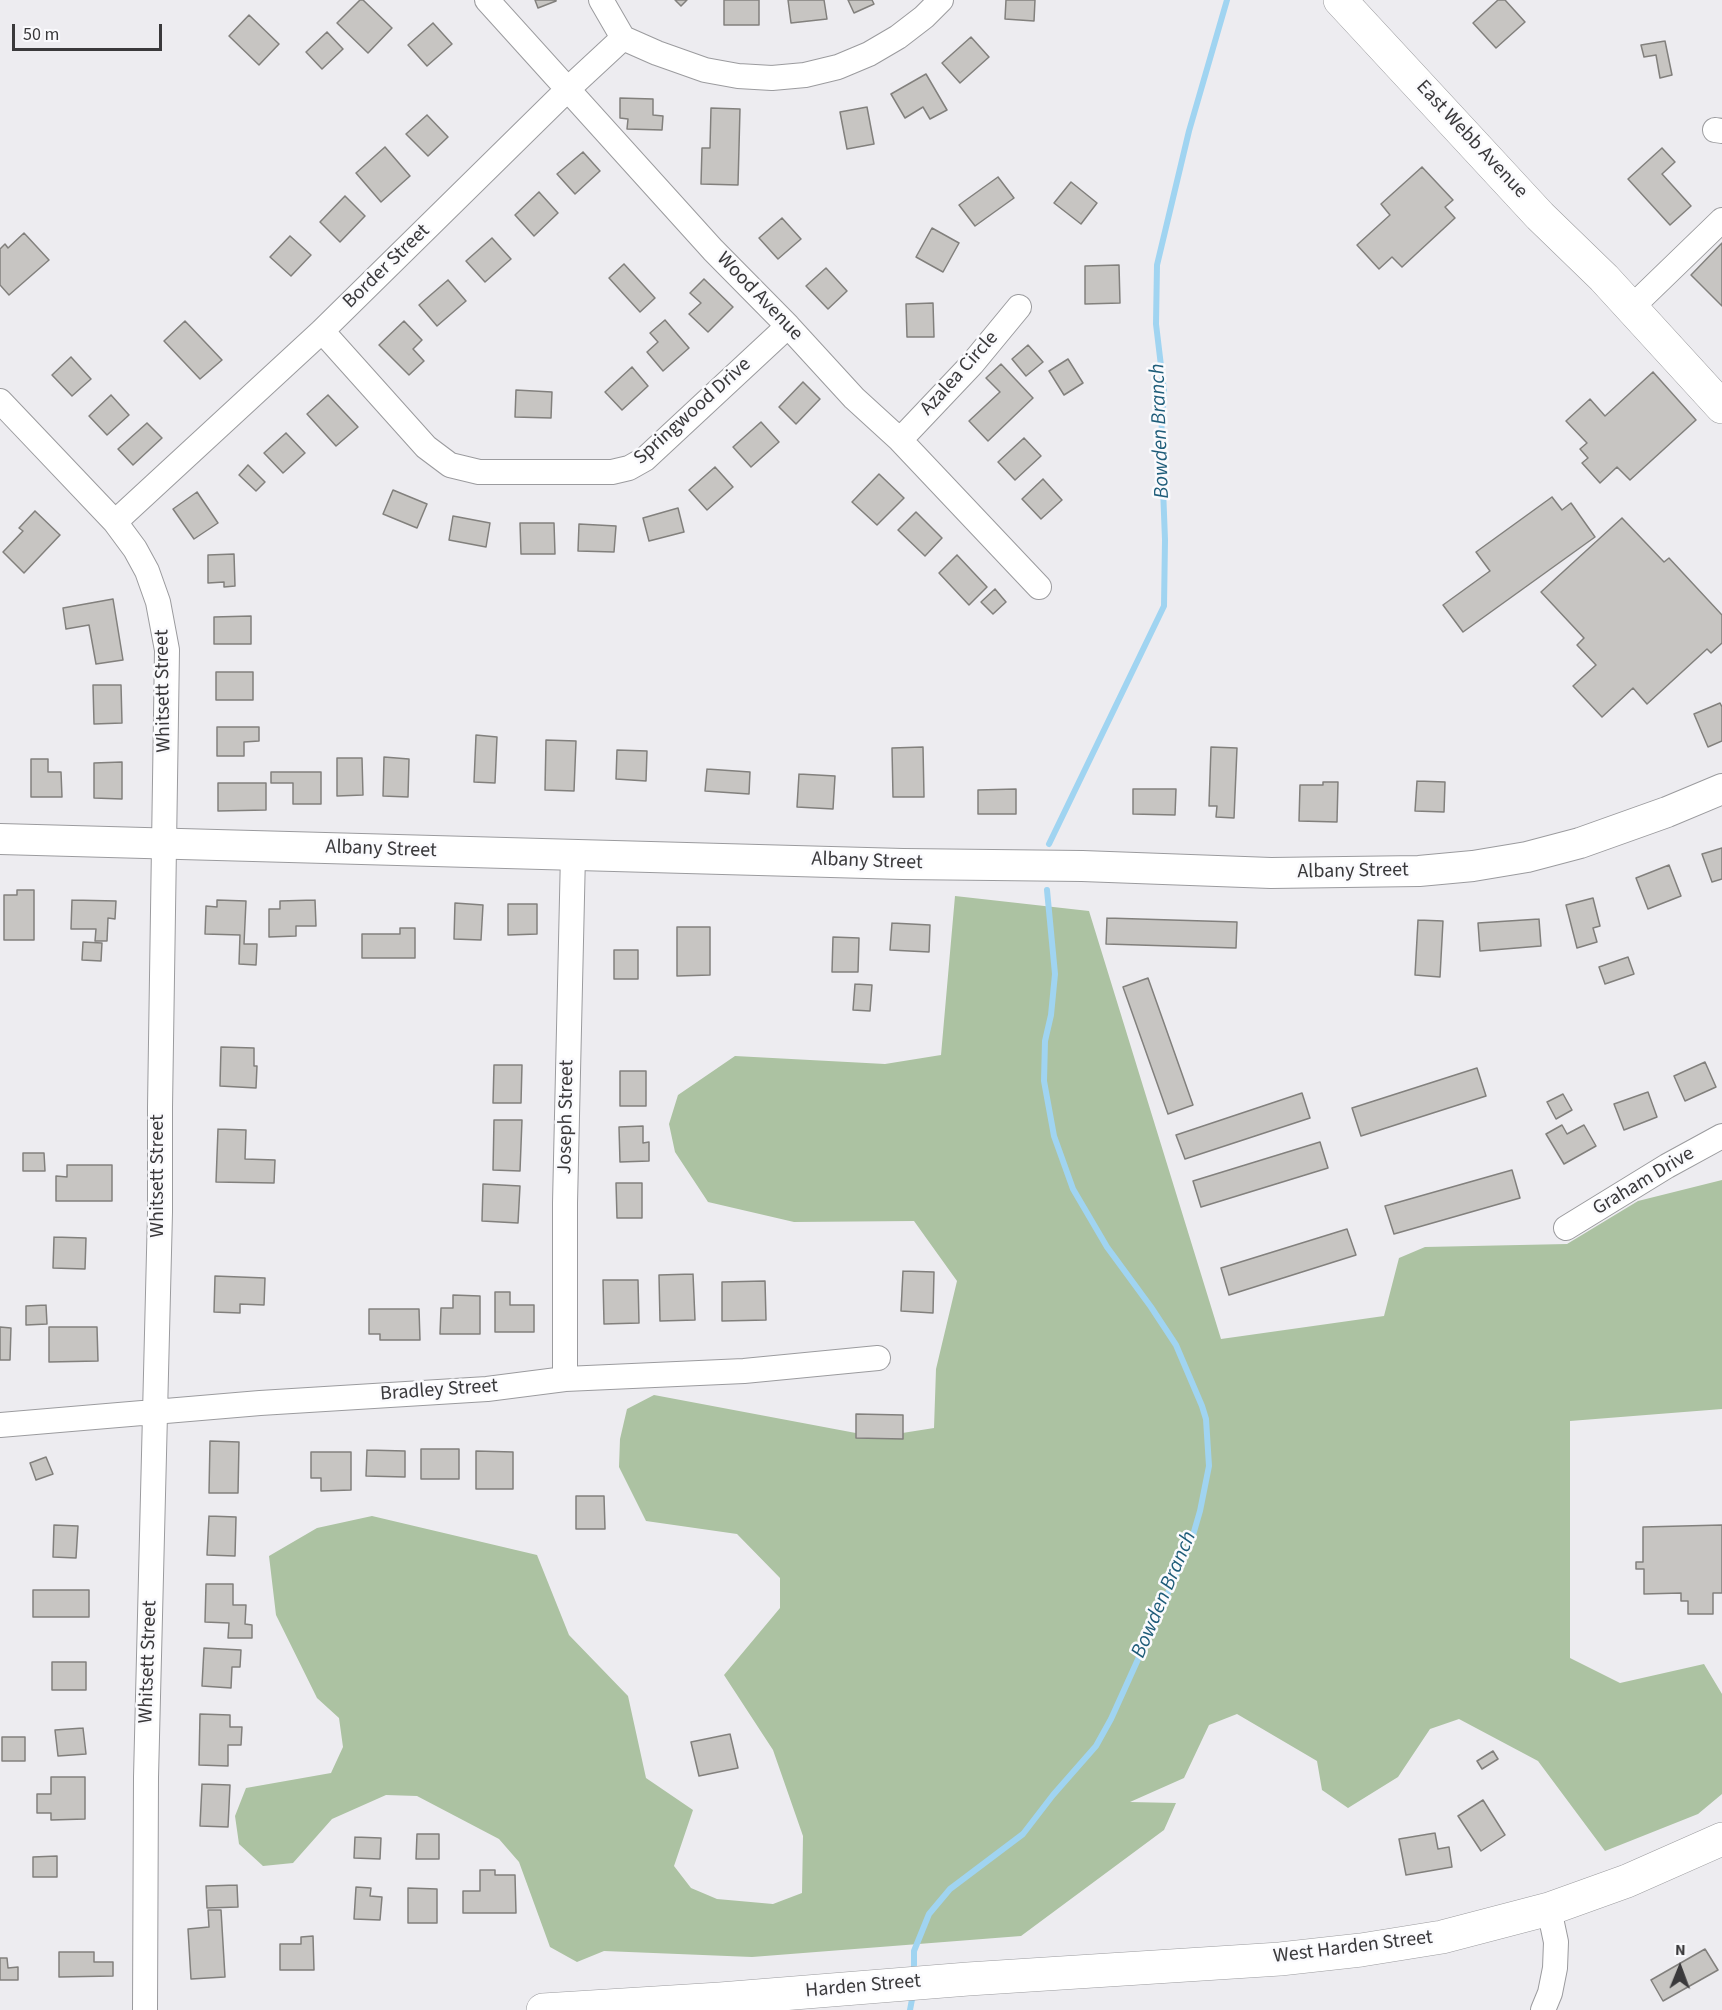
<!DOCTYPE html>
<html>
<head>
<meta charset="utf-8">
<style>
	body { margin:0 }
	#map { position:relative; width:1722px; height:2010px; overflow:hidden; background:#edecf0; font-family:"Source Sans 3",sans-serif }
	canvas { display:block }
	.north { position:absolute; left:1650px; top:1938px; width:60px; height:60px; -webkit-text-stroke:4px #fafafd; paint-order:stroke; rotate:1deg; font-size:16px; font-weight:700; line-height:24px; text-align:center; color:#3a393b }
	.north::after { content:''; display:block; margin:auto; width:21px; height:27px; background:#3a393b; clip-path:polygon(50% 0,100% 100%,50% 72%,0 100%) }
	.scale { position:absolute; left:12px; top:24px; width:150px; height:27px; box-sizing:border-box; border:3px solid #3a393b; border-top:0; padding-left:8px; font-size:18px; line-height:21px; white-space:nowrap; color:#3a393b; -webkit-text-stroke:4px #fafafd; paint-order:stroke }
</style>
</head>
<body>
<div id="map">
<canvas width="1722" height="2010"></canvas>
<div class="north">N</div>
<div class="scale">50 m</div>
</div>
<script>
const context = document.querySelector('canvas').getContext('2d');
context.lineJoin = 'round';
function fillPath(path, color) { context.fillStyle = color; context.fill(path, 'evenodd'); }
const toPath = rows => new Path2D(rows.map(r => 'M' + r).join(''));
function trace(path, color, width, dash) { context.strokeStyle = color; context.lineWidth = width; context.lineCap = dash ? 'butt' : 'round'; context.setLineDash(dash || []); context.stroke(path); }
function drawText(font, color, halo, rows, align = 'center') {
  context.font = font + ' "Source Sans 3",sans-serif'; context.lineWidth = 5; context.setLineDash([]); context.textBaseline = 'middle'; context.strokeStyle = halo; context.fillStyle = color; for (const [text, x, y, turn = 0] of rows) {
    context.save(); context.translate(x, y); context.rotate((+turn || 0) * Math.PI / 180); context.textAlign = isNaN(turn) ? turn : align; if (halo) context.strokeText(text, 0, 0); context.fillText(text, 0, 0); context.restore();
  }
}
fillPath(toPath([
	[955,896,1089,911,1221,1339,1384,1316,1399,1258,1425,1247,1567,1244,1638,1201,1722,1180,1722,1409,1570,1421,1570,1658,1620,1683,1704,1664,1722,1694,1722,1794,1698,1814,1605,1851,1538,1761,1459,1719,1430,1729,1398,1777,1348,1808,1322,1790,1317,1761,1237,1714,1209,1725,1184,1778,1130,1802,1176,1803,1164,1830,1021,1936,752,1957,604,1951,577,1962,550,1947,519,1862,499,1839,417,1796,386,1795,332,1819,293,1863,263,1866,239,1844,235,1816,246,1788,331,1773,343,1747,339,1718,317,1698,276,1615,269,1556,317,1528,372,1516,537,1555,569,1635,628,1696,646,1778,693,1810,674,1866,691,1888,717,1899,773,1904,802,1893,803,1836,773,1750,724,1675,780,1608,780,1578,737,1534,646,1521,619,1467,620,1439,627,1409,654,1395,877,1437,934,1428,936,1369,957,1281,914,1221,794,1222,708,1202,675,1152,669,1124,678,1095,735,1056,885,1064,941,1055]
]), '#acc2a2');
trace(toPath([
	[1049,844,1164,606,1165,540,1161,436,1164,391,1156,324,1157,265,1189,131,1227,0],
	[914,1974,914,1951,929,1914,950,1889,1023,1834,1053,1795,1096,1746,1111,1719,1191,1542,1200,1511,1209,1466,1206,1419,1202,1406,1176,1345,1151,1307,1107,1247,1073,1189,1054,1136,1044,1081,1045,1041,1051,1015,1055,974,1047,890],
	[910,2010,913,1994]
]), '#a0d4f1', 6);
const building = toPath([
	[360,0,363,0,392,28,368,53,337,23,360,0],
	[535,0,556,0,556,1,538,8,535,0],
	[675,0,687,0,681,6,675,0],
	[724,0,759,0,759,25,724,25,724,0],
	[788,0,824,0,827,19,791,23,788,0],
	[848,0,872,0,874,4,854,13,848,0],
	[1006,0,1035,0,1034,21,1005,19,1006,0],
	[1498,0,1505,0,1525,22,1496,48,1473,23,1498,0],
	[249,15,279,44,259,65,229,36,249,15],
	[433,23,452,44,427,66,408,45,433,23],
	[327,32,343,49,322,69,306,52,327,32],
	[971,37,989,57,960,83,942,63,971,37],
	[1665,41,1672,75,1660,78,1656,55,1644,57,1641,45,1665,41],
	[926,74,947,110,930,119,923,107,905,118,891,94,926,74],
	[620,98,653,99,653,115,663,116,662,130,627,129,628,119,620,118,620,98],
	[867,107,874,144,847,149,840,112,867,107],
	[711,108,740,109,738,185,701,184,702,148,710,148,711,108],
	[427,115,448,137,428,156,406,134,427,115],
	[385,147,410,176,381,202,356,173,385,147],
	[1662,148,1675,162,1662,174,1691,206,1670,225,1628,179,1662,148],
	[583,152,600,171,575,194,557,174,583,152],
	[1422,167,1453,200,1445,207,1455,218,1402,267,1392,257,1379,269,1357,245,1390,215,1381,204,1422,167],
	[998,177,1014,198,975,226,959,205,998,177],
	[1071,182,1097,203,1081,224,1054,203,1071,182],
	[539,192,558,213,534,236,515,215,539,192],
	[345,196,365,216,340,242,320,222,345,196],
	[782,218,801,239,778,259,759,238,782,218],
	[932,228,959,243,943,272,916,257,932,228],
	[24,233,49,260,9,295,0,285,0,249,5,244,8,248,24,233],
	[290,236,311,255,291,276,270,257,290,236],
	[492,238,511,259,485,282,466,261,492,238],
	[1722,243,1722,306,1691,275,1722,243],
	[624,264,655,298,640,312,609,278,624,264],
	[1119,265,1120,303,1085,304,1085,266,1119,265],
	[826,268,847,291,828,309,806,286,826,268],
	[704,279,733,307,708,332,689,314,701,303,690,293,704,279],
	[448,280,466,301,437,326,419,305,448,280],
	[933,303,934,337,907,337,906,304,933,303],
	[665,320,689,348,663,371,647,352,658,342,650,333,665,320],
	[185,321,222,360,200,379,164,341,185,321],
	[404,321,422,340,413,349,424,361,409,375,379,345,404,321],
	[1028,345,1043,362,1026,376,1012,359,1028,345],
	[71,357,91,379,72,396,52,375,71,357],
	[1068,359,1083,383,1064,395,1049,371,1068,359],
	[1001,364,1033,398,988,441,969,421,1000,392,986,378,1001,364],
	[632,367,648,386,622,410,605,392,632,367],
	[1653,372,1696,420,1630,480,1617,467,1600,483,1582,463,1588,458,1580,449,1587,443,1566,421,1590,399,1605,416,1653,372],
	[803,382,820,399,796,424,779,407,803,382],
	[516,390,552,392,551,418,515,417,516,390],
	[111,395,129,415,107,435,89,416,111,395],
	[328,395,358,427,336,446,307,414,328,395],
	[761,422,779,442,751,467,733,447,761,422],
	[147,423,162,438,133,465,118,449,147,423],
	[286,433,305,453,283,473,264,453,286,433],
	[1024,438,1041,456,1015,480,998,462,1024,438],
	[248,465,265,482,256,491,239,475,248,465],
	[715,467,733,487,707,510,689,490,715,467],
	[879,474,904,498,877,525,852,502,879,474],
	[1043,479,1062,500,1041,519,1022,499,1043,479],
	[393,490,427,504,417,528,383,514,393,490],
	[197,492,218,523,194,539,173,509,197,492],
	[1552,497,1562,510,1571,503,1595,537,1463,632,1443,605,1490,571,1476,552,1552,497],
	[678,508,684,532,649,541,643,518,678,508],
	[35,511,60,535,24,573,3,552,23,531,19,528,35,511],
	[916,512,942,538,925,556,898,530,916,512],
	[453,516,490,523,486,547,449,540,453,516],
	[1622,518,1664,562,1669,558,1722,615,1722,643,1711,653,1707,649,1647,704,1633,688,1602,717,1573,686,1596,665,1577,645,1584,638,1541,592,1622,518],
	[520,523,554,523,555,554,521,554,520,523],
	[579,524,616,526,614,552,578,551,579,524],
	[234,554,235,586,224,587,224,582,208,583,208,555,234,554],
	[957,555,987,587,969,605,939,573,957,555],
	[995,589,1006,602,993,614,981,602,995,589],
	[113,599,123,660,96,664,89,625,66,629,63,608,113,599],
	[251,616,251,644,214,644,214,617,251,616],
	[216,672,253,672,253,700,216,700,216,672],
	[93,685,121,685,122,723,94,724,93,685],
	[1720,703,1722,707,1722,741,1708,747,1694,714,1720,703],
	[217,727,259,727,259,741,244,742,244,756,217,756,217,727],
	[476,735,497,737,495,783,474,782,476,735],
	[546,740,576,741,574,791,545,790,546,740],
	[923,747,924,797,893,797,892,748,923,747],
	[1211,747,1237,748,1234,818,1216,817,1217,806,1209,806,1211,747],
	[617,750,647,751,646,781,616,779,617,750],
	[384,757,409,759,408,797,383,796,384,757],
	[337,758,362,758,363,795,337,796,337,758],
	[31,759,48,759,48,772,61,772,62,797,31,797,31,759],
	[122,762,122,799,94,798,94,763,122,762],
	[707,769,750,772,749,794,705,791,707,769],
	[271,772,321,772,321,804,293,804,293,783,271,783,271,772],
	[799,774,835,776,833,809,797,807,799,774],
	[1417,781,1445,782,1444,812,1415,811,1417,781],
	[1323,782,1338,782,1337,822,1299,821,1300,785,1323,785,1323,782],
	[218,783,266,783,266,810,218,811,218,783],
	[1016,789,1016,814,978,814,978,790,1016,789],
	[1133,789,1176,789,1175,815,1133,814,1133,789],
	[1722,848,1722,879,1712,882,1702,854,1722,848],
	[1669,865,1681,896,1648,909,1636,878,1669,865],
	[17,890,34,890,34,940,4,940,4,895,17,895,17,890],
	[1593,898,1600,926,1593,928,1597,942,1577,948,1566,905,1593,898],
	[72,900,116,901,115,919,108,918,107,941,95,941,96,929,71,929,72,900],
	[217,900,246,901,244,944,257,944,256,965,239,964,240,935,205,934,206,906,217,907,217,900],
	[315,900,316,926,296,926,296,936,269,937,269,909,280,909,280,901,315,900],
	[455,903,483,905,481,940,454,939,455,903],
	[508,904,537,904,537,934,508,935,508,904],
	[1107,918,1237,922,1236,948,1106,944,1107,918],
	[1539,919,1541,946,1480,951,1478,923,1539,919],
	[1418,920,1443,921,1440,977,1415,975,1418,920],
	[892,923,930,925,929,952,890,950,892,923],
	[677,927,710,927,710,975,677,976,677,927],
	[400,928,415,928,415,958,362,958,362,934,400,934,400,928],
	[833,937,859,938,858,972,832,972,833,937],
	[83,942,102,943,101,961,82,960,83,942],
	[614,950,638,950,638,979,614,979,614,950],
	[1628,957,1634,974,1605,984,1599,967,1628,957],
	[1148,978,1193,1105,1168,1114,1123,987,1148,978],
	[855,984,872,985,870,1011,853,1010,855,984],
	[221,1047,254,1048,254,1066,257,1066,256,1088,220,1086,221,1047],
	[1705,1062,1716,1087,1685,1101,1674,1076,1705,1062],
	[494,1065,522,1065,521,1103,493,1103,494,1065],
	[1477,1068,1486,1096,1361,1136,1352,1108,1477,1068],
	[620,1071,646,1071,646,1106,620,1106,620,1071],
	[1648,1092,1657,1117,1624,1130,1614,1104,1648,1092],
	[1302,1093,1310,1118,1185,1159,1176,1135,1302,1093],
	[1563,1094,1572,1110,1556,1119,1547,1102,1563,1094],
	[494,1120,522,1120,520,1171,493,1170,494,1120],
	[1562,1125,1567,1134,1584,1125,1596,1146,1564,1164,1546,1134,1562,1125],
	[643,1126,643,1143,649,1142,649,1161,620,1162,619,1127,643,1126],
	[218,1129,246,1130,245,1159,275,1160,274,1183,216,1182,218,1129],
	[1320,1142,1328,1168,1201,1207,1193,1181,1320,1142],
	[23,1153,44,1153,45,1171,23,1171,23,1153],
	[67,1165,112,1165,112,1201,56,1201,56,1176,67,1177,67,1165],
	[1512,1170,1520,1198,1394,1234,1385,1206,1512,1170],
	[616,1183,642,1183,642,1218,617,1218,616,1183],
	[483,1184,520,1186,518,1223,482,1221,483,1184],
	[1347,1229,1356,1255,1229,1295,1221,1268,1347,1229],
	[54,1237,86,1238,85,1269,53,1268,54,1237],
	[903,1271,934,1272,933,1313,901,1311,903,1271],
	[693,1274,695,1320,660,1321,659,1275,693,1274],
	[215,1276,265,1278,264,1305,240,1304,240,1313,214,1312,215,1276],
	[603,1280,638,1280,639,1323,604,1324,603,1280],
	[765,1281,766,1320,722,1321,722,1282,765,1281],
	[495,1292,510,1292,510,1305,534,1305,534,1332,495,1332,495,1292],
	[453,1295,480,1296,480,1334,440,1334,441,1308,453,1308,453,1295],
	[46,1305,47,1324,26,1325,26,1306,46,1305],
	[369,1309,419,1309,420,1340,380,1340,380,1334,369,1334,369,1309],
	[0,1327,11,1328,10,1360,0,1360,0,1327],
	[49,1327,97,1327,98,1361,49,1362,49,1327],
	[856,1414,903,1415,903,1439,856,1438,856,1414],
	[210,1441,239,1442,238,1493,209,1493,210,1441],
	[421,1449,459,1449,459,1479,421,1479,421,1449],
	[367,1450,405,1451,405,1477,366,1476,367,1450],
	[476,1451,513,1452,513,1489,476,1489,476,1451],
	[311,1452,351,1452,351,1490,321,1491,321,1478,311,1478,311,1452],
	[46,1457,53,1474,36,1480,30,1463,46,1457],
	[576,1496,604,1496,605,1529,576,1529,576,1496],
	[209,1516,236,1517,235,1556,207,1555,209,1516],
	[54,1525,78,1526,76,1558,53,1557,54,1525],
	[1722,1525,1722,1593,1713,1593,1713,1614,1688,1614,1688,1601,1681,1601,1681,1593,1644,1594,1644,1569,1636,1569,1636,1562,1643,1562,1643,1527,1722,1525],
	[206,1584,233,1584,233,1605,246,1605,245,1624,252,1625,252,1638,228,1638,229,1623,205,1622,206,1584],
	[33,1590,89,1590,89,1617,33,1617,33,1590],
	[204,1648,241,1650,240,1667,232,1667,231,1688,202,1686,204,1648],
	[52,1662,86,1662,86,1690,52,1690,52,1662],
	[200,1714,230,1715,230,1727,242,1727,241,1745,228,1745,228,1766,199,1765,200,1714],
	[83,1728,86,1754,58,1756,55,1730,83,1728],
	[730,1734,738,1768,699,1776,691,1742,730,1734],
	[2,1737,25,1737,25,1761,2,1761,2,1737],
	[1493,1751,1498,1759,1482,1769,1477,1761,1493,1751],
	[51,1777,85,1777,85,1819,51,1820,51,1813,37,1813,37,1794,51,1794,51,1777],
	[202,1784,230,1785,228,1827,200,1826,202,1784],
	[1483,1800,1505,1835,1481,1851,1458,1816,1483,1800],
	[1435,1833,1438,1849,1449,1847,1452,1867,1406,1875,1399,1839,1435,1833],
	[417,1834,439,1834,439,1859,416,1859,417,1834],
	[355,1837,381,1838,380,1859,354,1858,355,1837],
	[57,1856,57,1877,33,1877,33,1857,57,1856],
	[480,1870,495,1870,495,1875,515,1875,516,1913,463,1913,463,1891,480,1891,480,1870],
	[237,1885,238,1907,207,1908,206,1886,237,1885],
	[356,1887,371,1888,370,1896,382,1897,380,1920,354,1919,356,1887],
	[408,1888,437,1889,437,1923,408,1923,408,1888],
	[208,1910,221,1910,225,1977,191,1979,188,1929,209,1927,208,1910],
	[313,1936,314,1970,280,1970,280,1944,301,1944,301,1937,313,1936],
	[1705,1949,1718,1970,1663,2001,1651,1980,1705,1949],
	[59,1952,94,1952,94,1962,113,1962,113,1976,59,1977,59,1952],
	[0,1958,7,1958,8,1968,18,1967,18,1980,0,1980,0,1958]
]);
fillPath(building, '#c7c5c2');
trace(building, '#82807d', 1.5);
const minor = toPath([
	[487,0,713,250,788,326,854,398,900,440,1039,587],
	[601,0,623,38],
	[623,38,657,53,705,70,738,76,772,78,805,75,838,67,869,54,898,37,924,17,941,0],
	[1715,130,1722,131],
	[1631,308,1722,220],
	[322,331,426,447,450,465,479,472,612,472,629,468,645,459,788,326],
	[0,401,115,522,135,549,147,571,158,602,167,650,160,1107,160,1212,146,1777,145,2010],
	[900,440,972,364,1019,307],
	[115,522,322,331,568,89,623,38],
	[1566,1228,1667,1166,1722,1136],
	[565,1379,565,1203,573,854],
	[0,1425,260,1403,487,1389,565,1379,744,1371,878,1358],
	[1543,2010,1550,1993,1555,1968,1556,1942,1549,1909]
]);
const tertiary = toPath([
	[0,839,903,864,1082,866,1271,873,1419,871,1473,866,1527,857,1580,843,1667,812,1722,789]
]);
const secondary = toPath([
	[543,2010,720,1999,968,1979,1280,1959,1361,1950,1442,1937,1549,1909,1627,1881,1722,1839]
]);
const trunk = toPath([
	[1340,0,1540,216,1604,278,1722,407]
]);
trace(minor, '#9b9b9e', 26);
trace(tertiary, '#9b9b9e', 32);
trace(secondary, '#9b9b9e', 34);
trace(trunk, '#9b9b9e', 34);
trace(minor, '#fff', 24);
trace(tertiary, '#fff', 30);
trace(secondary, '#fff', 33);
trace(trunk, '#fff', 33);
drawText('20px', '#3a393b', '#fafafd', [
	["East Webb Avenue",1471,140,47],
	["Border Street",387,267,-44],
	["Wood Avenue",759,297,46],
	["Azalea Circle",960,374,-48],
	["Springwood Drive",693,412,-42],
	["Whitsett Street",164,691,-91],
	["Albany Street",381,850,2],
	["Albany Street",867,862,2],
	["Albany Street",1353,872,-1],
	["Joseph Street",567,1117,-89],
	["Whitsett Street",159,1176,-90],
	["Graham Drive",1644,1182,-31],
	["Bradley Street",439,1391,-4],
	["Whitsett Street",149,1662,-88],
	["West Harden Street",1353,1948,-7],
	["Harden Street",863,1987,-5]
]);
drawText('italic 21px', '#1e5c79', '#fafafd', [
	["Bowden Branch",1161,431,-92],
	["Bowden Branch",1165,1595,-67]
]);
</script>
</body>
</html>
